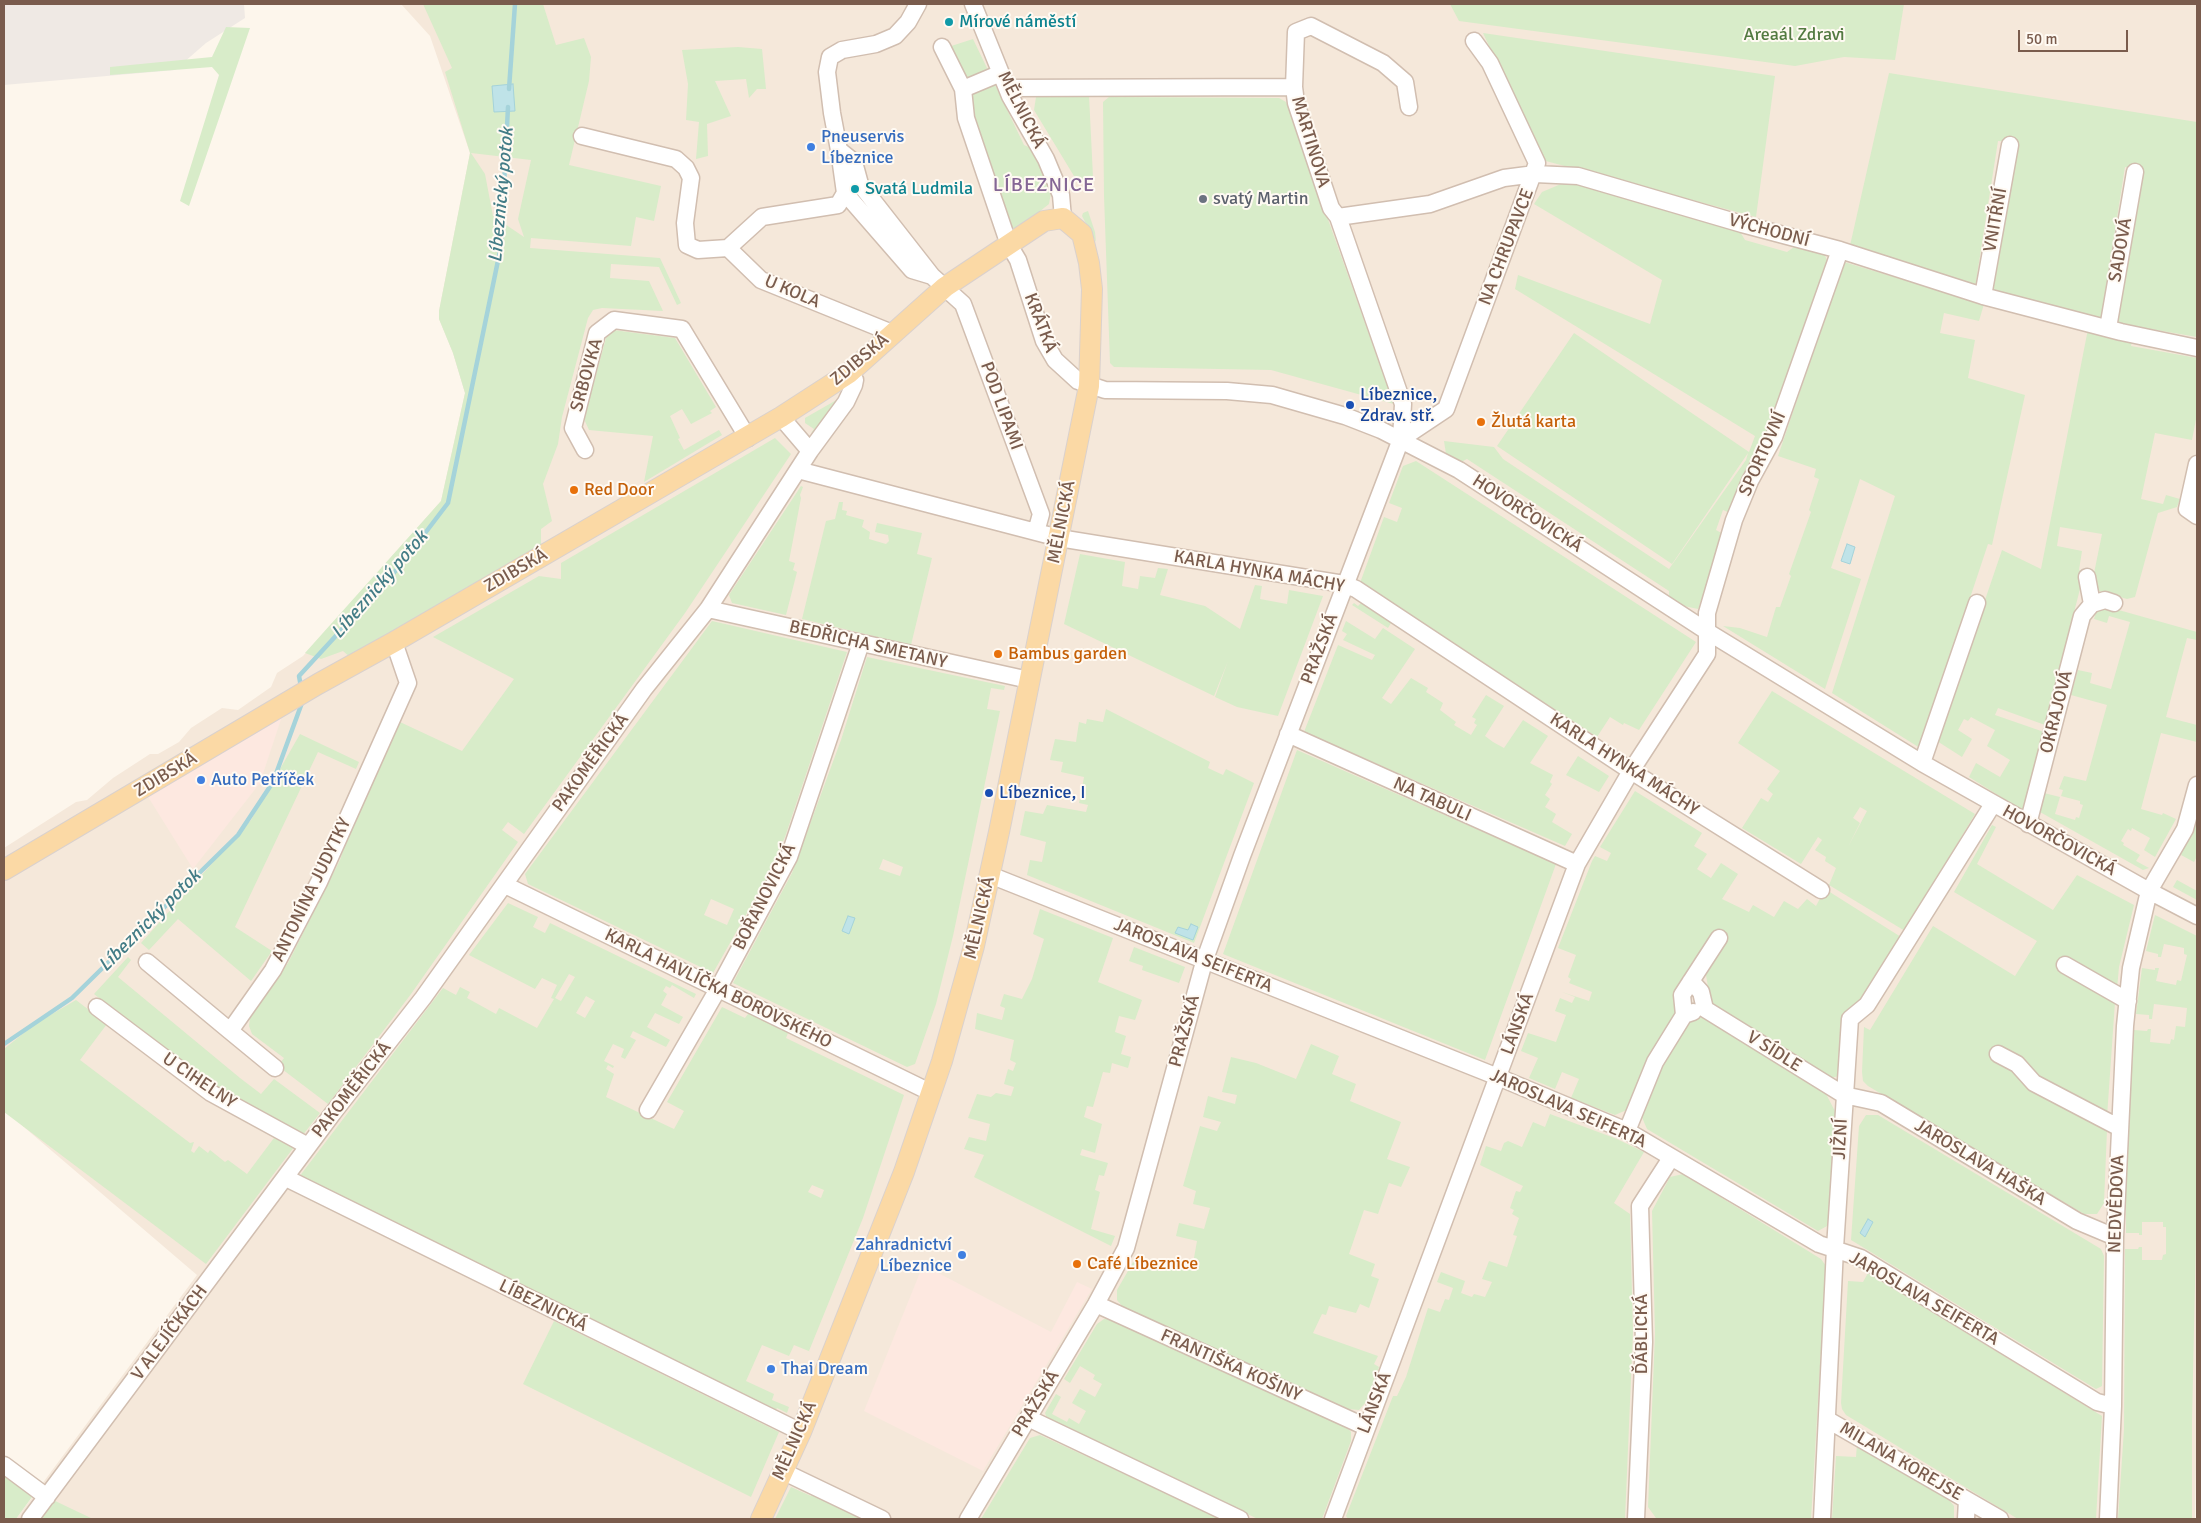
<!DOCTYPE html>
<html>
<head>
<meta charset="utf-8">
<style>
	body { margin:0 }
	#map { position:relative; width:2201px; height:1523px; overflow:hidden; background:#fdf6ec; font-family:Signika,sans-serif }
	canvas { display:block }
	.frame { position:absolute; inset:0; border:5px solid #7a5c4d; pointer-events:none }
	.scale { position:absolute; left:2018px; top:30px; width:110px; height:22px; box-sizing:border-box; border:2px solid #7a5c4d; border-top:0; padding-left:6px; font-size:15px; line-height:18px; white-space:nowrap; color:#7a5c4d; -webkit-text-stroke:4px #fffaf3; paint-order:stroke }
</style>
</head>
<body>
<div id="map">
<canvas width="2201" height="1523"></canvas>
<div class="frame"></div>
<div class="scale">50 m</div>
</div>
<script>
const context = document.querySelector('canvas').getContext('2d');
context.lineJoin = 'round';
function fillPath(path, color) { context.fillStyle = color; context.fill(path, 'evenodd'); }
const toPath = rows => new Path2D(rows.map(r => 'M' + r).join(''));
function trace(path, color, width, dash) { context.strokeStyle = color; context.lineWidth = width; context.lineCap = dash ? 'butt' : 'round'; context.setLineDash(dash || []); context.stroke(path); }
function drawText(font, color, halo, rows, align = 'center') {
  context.font = font + ' Signika,sans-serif'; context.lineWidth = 4; context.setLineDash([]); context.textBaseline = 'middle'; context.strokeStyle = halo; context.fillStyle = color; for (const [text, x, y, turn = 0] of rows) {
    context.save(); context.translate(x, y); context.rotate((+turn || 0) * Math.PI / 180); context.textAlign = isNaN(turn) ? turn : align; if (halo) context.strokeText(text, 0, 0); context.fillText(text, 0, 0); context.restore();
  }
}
fillPath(toPath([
	[401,4,2197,4,2197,1414,2195,1519,16,1519,197,1275,4,1110,4,848,76,802,87,800,113,778,150,754,158,754,179,742,191,728,222,708,238,710,271,687,277,673,303,656,441,501,465,393,453,353,439,319,439,311,470,153,430,36]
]), '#f5e8da');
fillPath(toPath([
	[284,710,260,783,193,869,145,792],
	[923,1265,1051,1332,1077,1282,1092,1289,983,1471,864,1411]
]), '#fde8e0');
fillPath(toPath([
	[4,4,244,4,245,18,206,43,175,70,4,85]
]), '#efe9e4');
fillPath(toPath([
	[423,4,543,4,556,45,584,38,591,57,589,81,569,165,661,186,654,221,636,217,631,246,531,238,530,248,660,258,681,303,677,305,659,267,611,264,610,278,649,281,663,311,602,308,593,310,588,318,562,417,558,444,543,484,552,521,541,529,541,547,350,657,343,651,321,659,305,653,441,501,465,393,453,353,439,319,439,311,470,153,445,72,452,68],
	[471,153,531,160,518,219,524,237,493,216,485,174],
	[1450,4,1904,4,1895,60,1844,57,1795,66,1459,21],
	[226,27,250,28,189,206,180,201,219,75,212,67,110,75,110,67,212,57],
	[1483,33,1775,76,1756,217,1542,160],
	[973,39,1024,145,1035,150,1047,173,1051,193,1049,204,1015,231,1008,224,945,48],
	[738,47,762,49,766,89,757,89,749,98,746,79,715,81,731,116,707,124,708,156,696,159,699,122,686,120,688,84,682,50],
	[1889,73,2197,122,2197,337,2116,323,2140,169,2125,167,2101,320,1990,291,2013,142,1998,141,1975,288,1849,250],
	[1089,95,1093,177,1089,181,1077,181,1034,110,1036,97],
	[1109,97,1279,98,1286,102,1394,404,1271,370,1114,367,1110,363,1104,196,1103,102],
	[1561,184,1582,184,1737,227,1745,240,1787,252,1797,245,1825,255,1828,264,1771,431,1732,514,1723,510,1716,530,1725,535,1698,609,1684,606,1669,596,1669,591,1467,459,1461,462,1446,454,1444,441,1494,447,1503,459,1669,569,1746,460,1748,453,1672,564,1497,446,1574,333,1749,452,1755,436,1515,289,1518,275,1650,324,1662,280,1534,204,1542,192],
	[1088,211,1095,232,1096,242,1082,216,1083,213],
	[1844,262,1984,304,1979,321,1944,313,1940,333,1975,340,1968,378,2025,395,1992,545,1988,544,1920,748,1832,693,1895,496,1860,479,1831,568,1861,579,1825,689,1723,626,1740,628,1767,637,1776,607,1780,607,1791,576,1789,574,1811,512,1809,510,1819,479,1814,477,1816,469,1778,456],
	[2088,329,2132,341,2131,346,2197,358,2197,414,2192,440,2155,433,2141,499,2163,504,2166,495,2180,499,2177,507,2158,513,2135,597,2127,599,2096,590,2093,578,2102,534,2060,527,2057,546,2082,551,2079,570,2082,571,2080,589,2045,725,1998,708,1995,715,2044,732,2025,812,1969,777,1976,763,2000,777,2010,760,1987,746,1995,730,1971,717,1968,721,1964,719,1958,730,1972,739,1962,757,1937,741,2002,550,2041,569],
	[613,330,675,338,716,407,710,411,712,413,691,424,682,409,670,416,680,438,678,439,684,450,719,430,722,435,644,482,653,436,589,430,584,419,606,338],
	[840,398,820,428,811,433,814,429,805,423,805,418],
	[775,438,791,454,685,613,524,834,508,822,502,830,518,842,411,994,328,1104,278,1066,284,1058,252,1034,249,1026,250,1018,288,963,340,860,355,815,400,722,462,751,514,679,433,637,539,576,561,579,561,563],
	[1416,461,1696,642,1639,730,1624,723,1623,725,1610,717,1597,737,1360,583,1384,517,1397,522,1402,508,1389,503,1403,466],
	[801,486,803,487,800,495,801,498,789,561,795,563,793,570,797,572,786,615,732,603,729,595],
	[839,502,843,502,842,510,847,511,846,515,864,520,862,527,870,532,869,539,886,544,889,541,888,535,875,532,877,523,922,533,917,554,932,558,911,645,802,619,826,521,835,519],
	[1080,554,1125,562,1122,586,1138,589,1140,576,1155,578,1158,568,1168,569,1160,595,1205,606,1240,629,1255,585,1262,586,1260,599,1287,604,1289,590,1323,596,1278,716,1237,707,1215,697,1228,661,1214,696,1064,624],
	[1354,603,1358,606,1361,603,1377,613,1380,608,1394,618,1388,628,1352,605],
	[2108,607,2197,632,2197,640,2187,638,2166,717,2197,725,2197,742,2161,733,2141,809,2162,815,2163,813,2176,819,2155,857,2144,850,2150,838,2132,828,2131,831,2128,829,2121,841,2124,843,2123,845,2140,855,2136,861,2149,868,2143,870,2040,812,2044,793,2060,797,2055,814,2075,820,2076,817,2079,818,2083,805,2080,804,2080,801,2061,796,2063,790,2059,789,2064,776,2086,781,2107,705,2071,695,2078,670,2092,673,2090,683,2111,689,2130,622,2109,616,2107,623,2094,619,2096,612],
	[712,621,847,652,785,837,765,881,713,973,528,884,525,874],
	[711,899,734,909,727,925,704,915],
	[1346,621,1375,639,1383,628,1415,649,1382,698,1391,704,1411,678,1428,688,1426,692,1443,703,1440,710,1456,722,1454,725,1471,735,1477,725,1474,723,1476,719,1472,717,1486,695,1504,706,1485,736,1493,742,1504,748,1523,720,1548,736,1530,763,1553,775,1550,782,1552,784,1545,795,1550,799,1545,807,1556,814,1552,822,1572,834,1565,846,1304,732,1338,645,1372,660,1375,655,1343,640,1347,634,1342,631],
	[867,657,1005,686,1004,690,991,688,987,709,1000,711,953,936,936,1004,915,1064,907,1067,733,983,792,873,841,740],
	[883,859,903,867,900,876,879,869],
	[1772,691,1975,814,1905,931,1829,885,1836,868,1825,861,1826,857,1815,850,1822,840,1818,837,1801,864,1742,828,1761,798,1768,802,1773,794,1767,789,1780,771,1738,743],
	[1860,807,1867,811,1848,847,1860,823,1853,818],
	[1106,709,1210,762,1208,768,1223,775,1226,769,1254,783,1194,943,1027,875,1030,860,1042,862,1046,842,1020,835,1025,811,1043,814,1047,805,1086,812,1088,805,1079,803,1084,777,1061,772,1063,762,1050,760,1055,739,1076,742,1079,722,1086,724,1087,719,1103,722],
	[300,734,359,762,356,769,318,752,235,927,272,951,251,981,178,919,149,950,141,943,251,820],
	[1297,750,1556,864,1485,1060,1223,954],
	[1578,756,1609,776,1599,792,1566,775],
	[1635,791,1702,833,1694,846,1707,854,1697,869,1711,878,1721,863,1738,874,1722,899,1749,912,1753,905,1774,917,1784,901,1798,909,1807,899,1816,906,1825,889,1901,937,1863,999,1839,1076,1831,1078,1711,1005,1706,975,1726,942,1713,934,1674,997,1677,1013,1629,1109,1615,1115,1571,1098,1579,1079,1562,1072,1555,1089,1529,1078,1538,1058,1521,1051,1528,1033,1556,1042,1566,1015,1555,1011,1560,998,1572,1003,1575,997,1562,992,1589,1001,1592,992,1569,983,1571,979,1568,977,1576,955,1558,948,1592,861,1595,856,1607,861,1611,853,1600,847],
	[2197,801,2197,856,2194,862,2181,855],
	[1992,825,1996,827,1977,864,2053,910,2077,875,2134,905,2119,967,2117,989,2065,959,2059,969,2115,1002,2107,1117,2036,1076,2017,1059,2001,1050,1995,1060,2011,1068,2030,1086,2107,1130,2104,1203,2097,1214,2084,1214,1868,1086,1863,1081,1862,1072,1864,1027,1870,1030,1933,926,2015,976,2037,941,1954,892],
	[2177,880,2197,891,2197,900,2173,887],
	[508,903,538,917,533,927,545,933,550,923,696,994,694,998,672,985,670,988,666,986,663,991,667,994,661,1005,683,1017,679,1024,655,1013,647,1027,670,1040,666,1047,633,1031,630,1037,636,1040,625,1059,621,1057,624,1049,613,1044,604,1061,614,1066,613,1068,608,1065,606,1069,614,1074,606,1097,674,1129,684,1111,667,1102,722,1007,745,1018,751,1010,790,1028,786,1038,904,1095,863,1218,809,1351,811,1352,794,1345,789,1356,762,1345,746,1381,774,1394,772,1400,789,1407,787,1413,777,1408,773,1414,299,1177,443,988,456,995,460,987,470,992,467,998,496,1014,499,1008,537,1028,554,999,551,998,557,985,542,978,535,989,469,955],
	[569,974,575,977,561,1001,555,998],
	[586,996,595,1001,585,1018,576,1013],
	[812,1185,824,1190,821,1198,808,1192],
	[1040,909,1113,938,1098,982,1142,1000,1135,1020,1119,1016,1115,1032,1126,1036,1121,1054,1131,1057,1128,1068,1112,1063,1110,1073,1103,1072,1093,1107,1087,1106,1084,1117,1102,1124,1095,1153,1082,1149,1080,1155,1108,1163,1104,1176,1099,1175,1095,1190,1100,1192,1091,1229,1115,1236,1111,1246,974,1177,984,1155,964,1149,969,1137,986,1141,990,1124,968,1118,977,1094,991,1097,996,1093,1011,1096,1014,1087,1004,1084,1008,1069,1013,1071,1016,1063,1010,1060,1014,1040,975,1029,977,1013,1002,1020,1005,1008,1000,1006,1004,994,1022,999,1032,979,1044,939,1033,934],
	[2155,915,2197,936,2197,1190,2192,1421,2192,1519,2118,1519,2124,1429,2125,1249,2138,1249,2139,1247,2142,1247,2142,1260,2162,1260,2163,1255,2166,1254,2166,1227,2163,1227,2163,1222,2142,1222,2142,1235,2139,1235,2139,1233,2126,1233,2126,1173,2134,1030,2147,1031,2148,1029,2151,1029,2150,1042,2170,1044,2171,1039,2174,1040,2176,1026,2185,1027,2187,1008,2154,1004,2152,1019,2149,1019,2149,1015,2136,1014,2142,968,2155,970,2155,968,2159,968,2156,981,2176,985,2177,980,2181,981,2187,955,2184,954,2184,948,2164,944,2161,957,2158,957,2158,954,2146,951],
	[1134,947,1185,967,1179,983,1142,970,1143,966,1129,961],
	[128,957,131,960,118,977,240,1078,261,1094,274,1079,320,1113,302,1136,210,1086,94,994],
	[76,1000,107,1024,80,1060,190,1143,194,1142,191,1151,194,1153,199,1146,208,1153,210,1150,225,1162,228,1160,247,1174,274,1138,294,1147,206,1264,4,1112,4,1049,35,1024],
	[1704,1017,1825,1092,1837,1115,1831,1206,1827,1226,1818,1231,1647,1129,1641,1115,1661,1065,1689,1020],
	[1311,1044,1339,1056,1332,1074,1356,1084,1350,1101,1401,1122,1387,1159,1410,1167,1401,1187,1389,1183,1378,1214,1364,1210,1349,1254,1375,1264,1371,1276,1379,1279,1369,1308,1360,1304,1356,1313,1329,1306,1326,1315,1322,1314,1313,1333,1378,1356,1374,1364,1379,1367,1366,1402,1359,1410,1348,1409,1123,1307,1117,1300,1117,1290,1136,1257,1159,1269,1162,1262,1192,1269,1197,1241,1176,1236,1179,1223,1204,1229,1210,1208,1193,1204,1196,1191,1183,1186,1200,1126,1217,1131,1221,1122,1203,1117,1208,1096,1235,1104,1237,1095,1222,1092,1231,1057,1256,1063,1296,1079],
	[1550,1114,1617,1139,1644,1152,1614,1203,1630,1214,1633,1332,1625,1519,1348,1519,1346,1516,1393,1396,1397,1396,1406,1377,1428,1308,1440,1312,1445,1299,1449,1300,1453,1288,1437,1282,1441,1272,1465,1281,1461,1293,1472,1297,1474,1294,1485,1297,1492,1282,1482,1279,1489,1261,1507,1267,1517,1236,1513,1235,1519,1218,1512,1214,1514,1210,1510,1208,1516,1191,1520,1192,1523,1186,1480,1165,1486,1146,1501,1151,1504,1143,1508,1141,1522,1147,1533,1122,1545,1127],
	[1866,1115,1878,1115,2101,1249,2104,1256,2102,1386,2096,1389,1851,1240,1859,1126],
	[1683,1174,1821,1259,1826,1266,1811,1519,1661,1519,1656,1518,1648,1507,1655,1334,1652,1211,1670,1177],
	[1868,1273,2102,1416,2096,1519,2018,1519,1846,1415,1842,1409,1841,1403,1848,1281,1863,1282],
	[1104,1319,1115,1319,1344,1424,1351,1432,1351,1441,1322,1519,1258,1519,1048,1421,1045,1413,1056,1394,1061,1397,1052,1414,1067,1422,1069,1418,1079,1424,1086,1411,1072,1403,1080,1389,1095,1397,1102,1384,1093,1379,1095,1375,1080,1366,1070,1383,1064,1379,1097,1324],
	[554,1321,779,1432,751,1497,523,1384],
	[1040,1435,1222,1519,981,1519,1030,1438],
	[1857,1444,1949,1500,1954,1506,1954,1519,1832,1519,1836,1456,1856,1457],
	[4,1475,32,1497,16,1519,4,1519],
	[791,1487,811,1496,813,1493,867,1519,775,1519],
	[51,1499,93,1519,37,1519]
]), '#d8ecc9');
const water = toPath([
	[513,84,515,111,494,112,492,86,513,84],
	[1847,544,1855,547,1850,564,1841,561,1847,544],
	[848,916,855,918,849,934,842,931,848,916],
	[1191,924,1198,927,1193,940,1175,933,1178,927,1188,930,1191,924],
	[1868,1219,1873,1222,1865,1237,1860,1233,1868,1219]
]);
fillPath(water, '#bfe3e8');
trace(water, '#a5d3da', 1);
trace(toPath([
	[509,89,515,4],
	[301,687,299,676,400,566,448,503,501,246,508,107],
	[4,1044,72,998,238,835,273,782,303,700]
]), '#a5d3da', 4.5);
const minor = toPath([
	[918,4,908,22,895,36,876,44,842,50,830,57,827,72,832,113,839,150,854,162,860,184,932,276,963,304,1041,514,1036,532],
	[973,4,1010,96,1046,159,1061,195,1063,218],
	[942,47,963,89,966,118,1009,245,1018,260,1044,341,1055,360,1078,381,1105,390,1227,391,1272,395,1345,416,1381,430,1459,470,1708,632,1922,763,2149,891,2197,916],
	[1007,88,1294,87],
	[963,89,1001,73],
	[582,136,676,159,686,168,691,178,685,223,687,245,698,250,728,248],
	[845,193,912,270,932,276],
	[1338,217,1430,204,1504,178,1535,174,1578,176,1742,224,1840,250,1983,296,2121,332,2197,348],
	[728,248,761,280,892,333],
	[728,248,762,217,838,205,845,193,839,150],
	[1983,296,2010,145],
	[2108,328,2135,172],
	[781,417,810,451],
	[1401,439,1446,409,1537,163,1490,63,1474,41],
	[585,450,573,428,597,333,614,320,682,329,748,438],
	[2197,464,2187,509,2197,516],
	[798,470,1059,538,1344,584,1356,589,1631,771,1821,890],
	[2087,577,2092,604],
	[708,609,1029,680],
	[1288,734,1577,864],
	[1922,763,1977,603],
	[2028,824,2082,616,2092,604,2105,600,2114,603],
	[990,875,1498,1077,1627,1131,1819,1244,1861,1258,2097,1402,2113,1406],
	[505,885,932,1093],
	[147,962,230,1031,273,970,319,882,408,683,394,642],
	[2065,965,2128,1001],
	[1691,981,1701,992,1705,1009,1844,1095,1881,1103,2077,1221,2115,1237],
	[97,1007,211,1093,308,1146],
	[1693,1012,1684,1015,1682,995,1719,938],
	[230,1031,275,1068],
	[1998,1054,2017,1064,2034,1083,2120,1128],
	[648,1110,718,989,789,857,861,643],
	[1627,1131,1655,1062,1684,1015],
	[286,1178,801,1432],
	[1096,1304,1366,1427],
	[1028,1418,1240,1519],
	[1828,1420,2000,1519],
	[4,1465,47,1497],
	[782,1471,882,1519],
	[30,1519,333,1113,423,998,644,689,708,609,810,451,846,402,854,385,855,380,849,373],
	[968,1519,1096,1304,1126,1248,1204,962,1242,856,1401,439,1403,404,1338,217,1331,208,1296,103,1294,87,1296,32,1311,26,1383,63,1405,82,1409,107],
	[1333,1519,1577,864,1631,771,1707,654,1707,613,1734,520,1750,481,1774,437,1840,250],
	[1636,1519,1644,1342,1640,1206,1671,1158],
	[1822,1519,1835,1248,1850,1019,1867,1005,1993,804],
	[1966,1519,1967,1500],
	[2108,1519,2113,1406,2115,1237,2125,1026,2131,968,2149,891,2185,829,2197,785]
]);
const major = toPath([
	[4,870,318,684,394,642,781,417,849,373,945,287,1044,221,1063,218,1082,234,1089,263,1092,289,1089,386,999,832,974,946,942,1061,904,1172,801,1432,761,1519]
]);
trace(minor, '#d1beb0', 19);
trace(major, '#dad1cd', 22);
trace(minor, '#fff', 16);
trace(major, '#fbd9a5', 20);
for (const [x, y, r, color] of [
	[949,22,5,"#0f9aa8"],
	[811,147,5,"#3f7fe0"],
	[855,189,5,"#0f9aa8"],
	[1203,199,5,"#6b7280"],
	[1350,405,5,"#1a4fb4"],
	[1481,422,5,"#e8710a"],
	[574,490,5,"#e8710a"],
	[998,654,5,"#e8710a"],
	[201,780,5,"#3f7fe0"],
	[989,793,5,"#1a4fb4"],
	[962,1255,5,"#3f7fe0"],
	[1077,1264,5,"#e8710a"],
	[771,1369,5,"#3f7fe0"]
]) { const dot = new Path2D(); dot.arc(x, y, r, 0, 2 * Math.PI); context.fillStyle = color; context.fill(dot); trace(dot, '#fffaf3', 2); }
drawText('18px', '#0d838f', '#fffaf3', [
	["Mírové náměstí",959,22],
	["Svatá Ludmila",865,189]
], 'left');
drawText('18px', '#537a41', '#fffaf3', [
	["Areaál Zdravi",1794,35]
]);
drawText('18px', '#7a5c4d', '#fffaf3', [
	["MĚLNICKÁ",1021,110,63],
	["MARTINOVA",1310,142,73],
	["VNITŘNÍ",1996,220,-80],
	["VÝCHODNÍ",1769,231,15],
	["NA CHRUPAVCE",1507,247,-69],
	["SADOVÁ",2121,250,-80],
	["U KOLA",792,292,23],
	["KRÁTKÁ",1040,323,69],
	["ZDIBSKÁ",860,360,-40],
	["SRBOVKA",587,375,-74],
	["POD LIPAMI",1001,406,70],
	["SPORTOVNÍ",1763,454,-66],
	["HOVORČOVICKÁ",1527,514,33],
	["MĚLNICKÁ",1062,522,-79],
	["ZDIBSKÁ",516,571,-30],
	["KARLA HYNKA MÁCHY",1259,572,10],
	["BEDŘICHA SMETANY",868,645,13],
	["PRAŽSKÁ",1320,649,-69],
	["OKRAJOVÁ",2057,712,-76],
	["PAKOMĚŘICKÁ",591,763,-54],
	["KARLA HYNKA MÁCHY",1624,765,33],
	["ZDIBSKÁ",166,775,-31],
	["NA TABULI",1432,800,24],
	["HOVORČOVICKÁ",2059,841,29],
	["ANTONÍNA JUDYTKY",312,890,-64],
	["BOŘANOVICKÁ",765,897,-63],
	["MĚLNICKÁ",980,918,-77],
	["JAROSLAVA SEIFERTA",1193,956,22],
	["KARLA HAVLÍČKA BOROVSKÉHO",718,989,26],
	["LÁNSKÁ",1518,1024,-70],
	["PRAŽSKÁ",1185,1031,-75],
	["V SÍDLE",1774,1052,32],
	["U CIHELNY",199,1081,34],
	["PAKOMĚŘICKÁ",352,1090,-52],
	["JAROSLAVA SEIFERTA",1568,1109,24],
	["JIŽNÍ",1841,1139,-87],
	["JAROSLAVA HAŠKA",1980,1163,31],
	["NEDVĚDOVA",2117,1204,-88],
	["JAROSLAVA SEIFERTA",1924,1299,30],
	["LÍBEZNICKÁ",543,1306,26],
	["V ALEJÍČKÁCH",170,1333,-53],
	["ĎÁBLICKÁ",1642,1334,-90],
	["FRANTIŠKA KOŠINY",1231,1366,24],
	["LÁNSKÁ",1375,1403,-69],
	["PRAŽSKÁ",1036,1404,-59],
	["MĚLNICKÁ",795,1441,-66],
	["MILANA KOREJSE",1901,1462,30]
]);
drawText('18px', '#366cbe', '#fffaf3', [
	["Pneuservis",821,137],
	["Líbeznice",821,158],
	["Auto Petříček",211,780],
	["Zahradnictví",952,1245,"right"],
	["Líbeznice",952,1266,"right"],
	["Thai Dream",781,1369]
], 'left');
drawText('18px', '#5b616d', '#fffaf3', [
	["svatý Martin",1213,199]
], 'left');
drawText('18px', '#164399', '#fffaf3', [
	["Líbeznice,",1360,395],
	["Zdrav. stř.",1360,416],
	["Líbeznice, I",999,793]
], 'left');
drawText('18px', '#c56008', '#fffaf3', [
	["Žlutá karta",1491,422],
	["Red Door",584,490],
	["Bambus garden",1008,654],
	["Café Líbeznice",1087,1264]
], 'left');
drawText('italic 19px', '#437c86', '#fffaf3', [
	["Líbeznický potok",502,195,-85],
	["Líbeznický potok",380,585,-49],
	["Líbeznický potok",150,921,-45]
]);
context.letterSpacing = '1px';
drawText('20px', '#846695', '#fffaf3', [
	["LÍBEZNICE",1044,186]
]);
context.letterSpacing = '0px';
</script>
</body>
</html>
